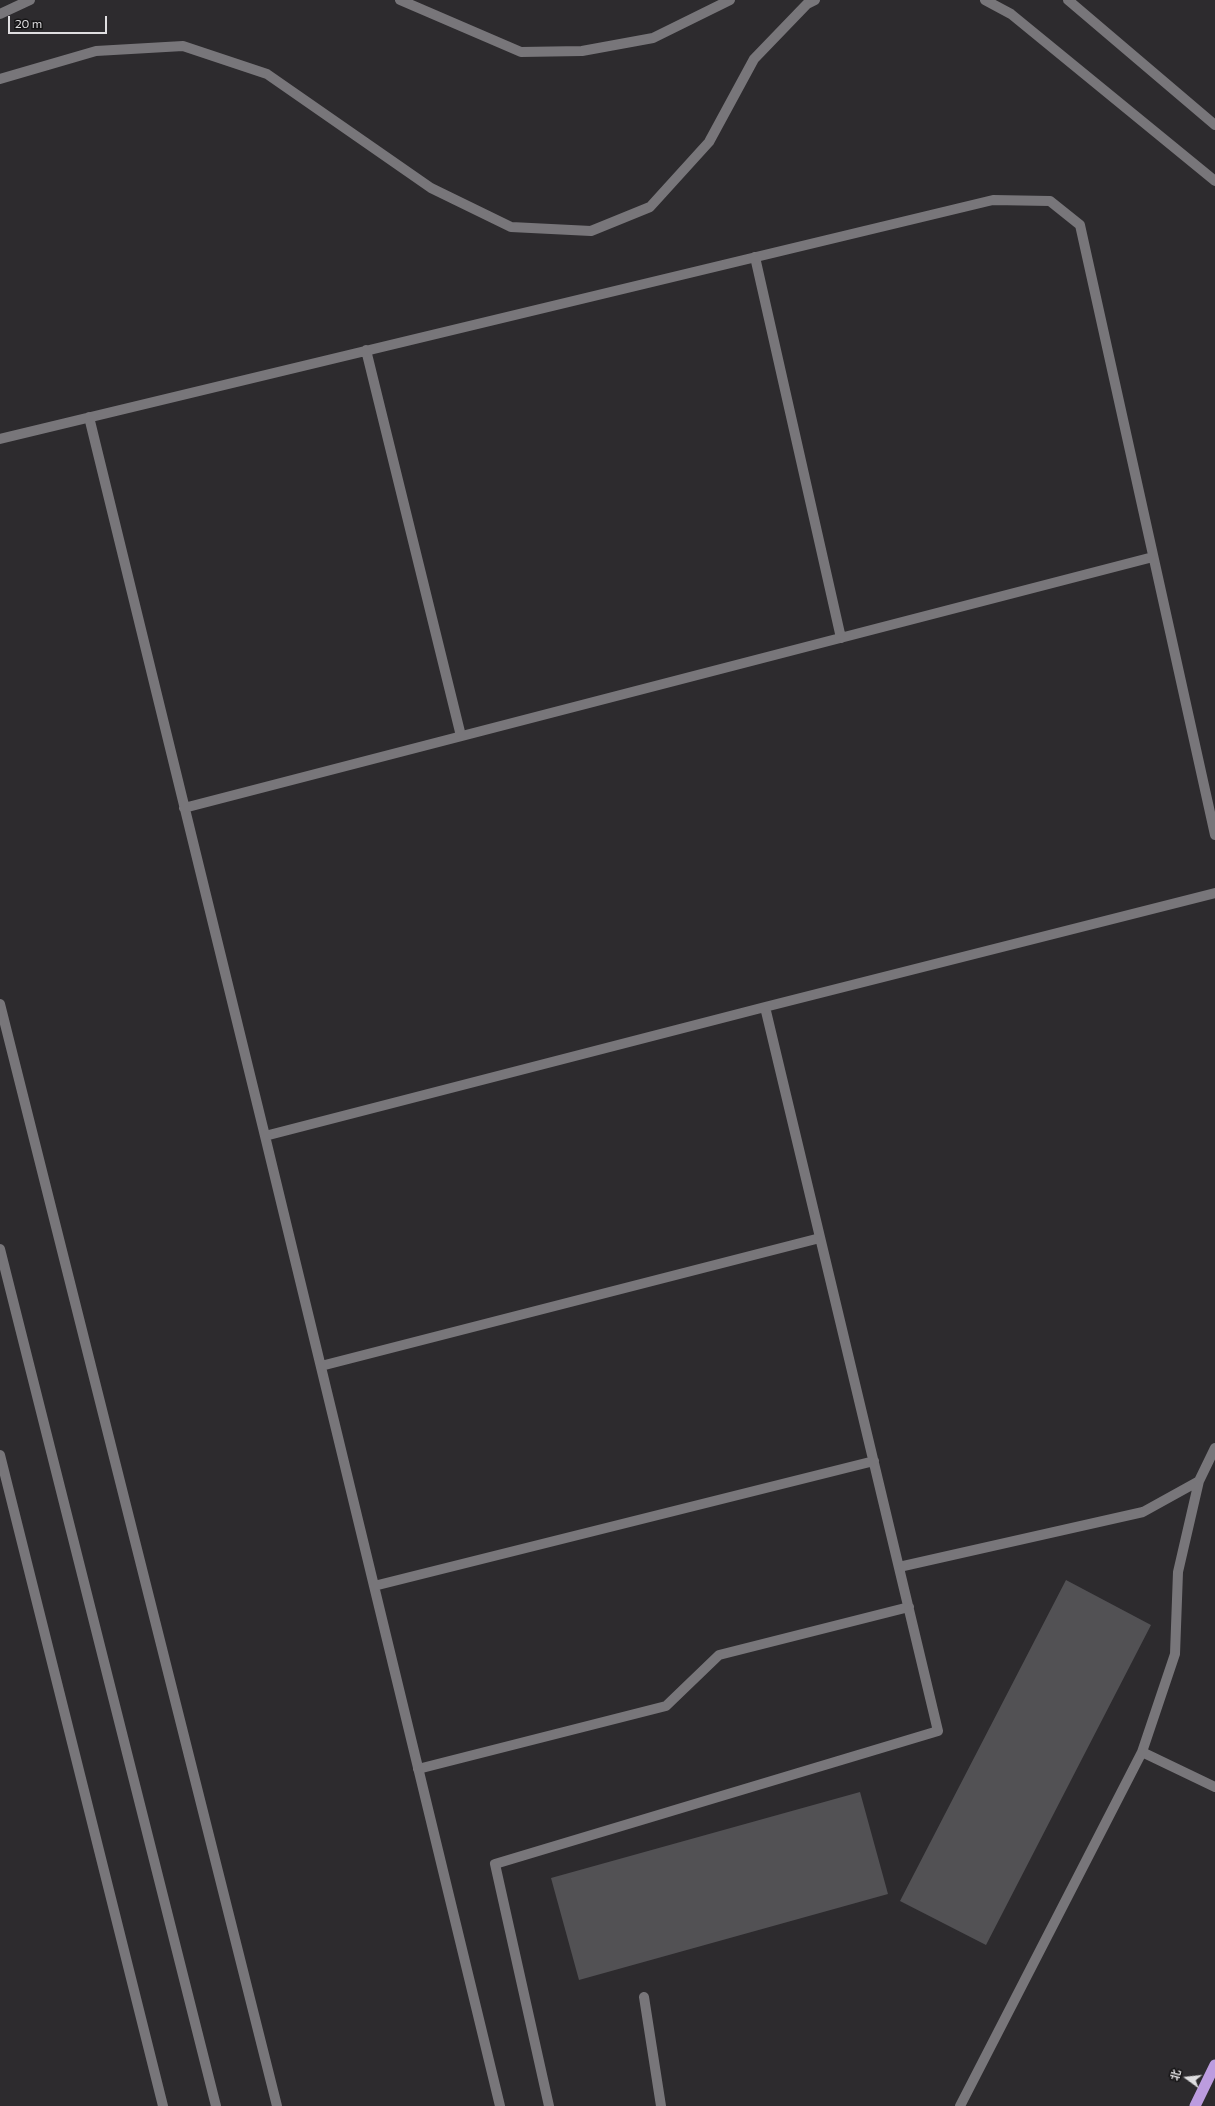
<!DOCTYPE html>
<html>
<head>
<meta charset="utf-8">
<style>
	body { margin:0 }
	#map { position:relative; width:1215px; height:2106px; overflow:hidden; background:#2d2b2e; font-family:Commissioner,"Noto Sans SC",sans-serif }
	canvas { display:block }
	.north { position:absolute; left:1167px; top:2058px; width:40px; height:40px; -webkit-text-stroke:3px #151415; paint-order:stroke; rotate:285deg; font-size:11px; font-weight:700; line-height:16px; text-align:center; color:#dfdee0 }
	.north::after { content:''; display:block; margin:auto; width:14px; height:18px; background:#dfdee0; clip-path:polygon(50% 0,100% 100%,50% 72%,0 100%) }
	.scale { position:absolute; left:8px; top:16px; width:99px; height:18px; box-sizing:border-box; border:2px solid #dfdee0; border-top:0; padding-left:5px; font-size:12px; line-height:14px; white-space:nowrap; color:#dfdee0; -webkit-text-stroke:3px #151415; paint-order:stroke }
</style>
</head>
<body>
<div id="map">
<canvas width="1215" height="2106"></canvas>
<div class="north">北</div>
<div class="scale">20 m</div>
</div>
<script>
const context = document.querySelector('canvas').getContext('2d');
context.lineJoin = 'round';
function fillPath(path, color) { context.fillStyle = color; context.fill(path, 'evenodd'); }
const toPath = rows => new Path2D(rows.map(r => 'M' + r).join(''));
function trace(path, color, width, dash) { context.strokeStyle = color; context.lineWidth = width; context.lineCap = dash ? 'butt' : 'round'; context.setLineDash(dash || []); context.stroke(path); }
fillPath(toPath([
	[1066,1580,1151,1625,986,1945,900,1901],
	[860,1792,888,1894,579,1980,551,1878]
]), '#525154');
trace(toPath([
	[400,0,521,52,582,51,653,38,730,0],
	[985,0,1011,14,1215,181],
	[1068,0,1215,125],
	[0,14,30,0],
	[0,79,96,51,183,46,267,74,431,188,511,227,591,231,650,207,709,142,754,59,807,4,815,0],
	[755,257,841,638],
	[366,350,461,736],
	[89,417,265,1136,500,2106],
	[0,439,993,200,1050,201,1080,225,1215,835],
	[184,808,1153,557],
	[0,1004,277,2106],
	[265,1136,765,1007,1215,893],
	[0,1249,216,2106],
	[321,1366,820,1238],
	[0,1455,163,2106],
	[899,1567,1143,1512,1199,1481],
	[374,1586,874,1461],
	[1142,1752,1215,1787],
	[418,1769,666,1706,719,1655,909,1607],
	[644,1997,661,2106],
	[549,2106,495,1864,938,1731,765,1007],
	[960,2106,1142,1752,1175,1654,1178,1572,1199,1481,1215,1448]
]), '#78767a', 10);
trace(toPath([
	[1195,2106,1215,2065]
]), '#bc9cdf', 11);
</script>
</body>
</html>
